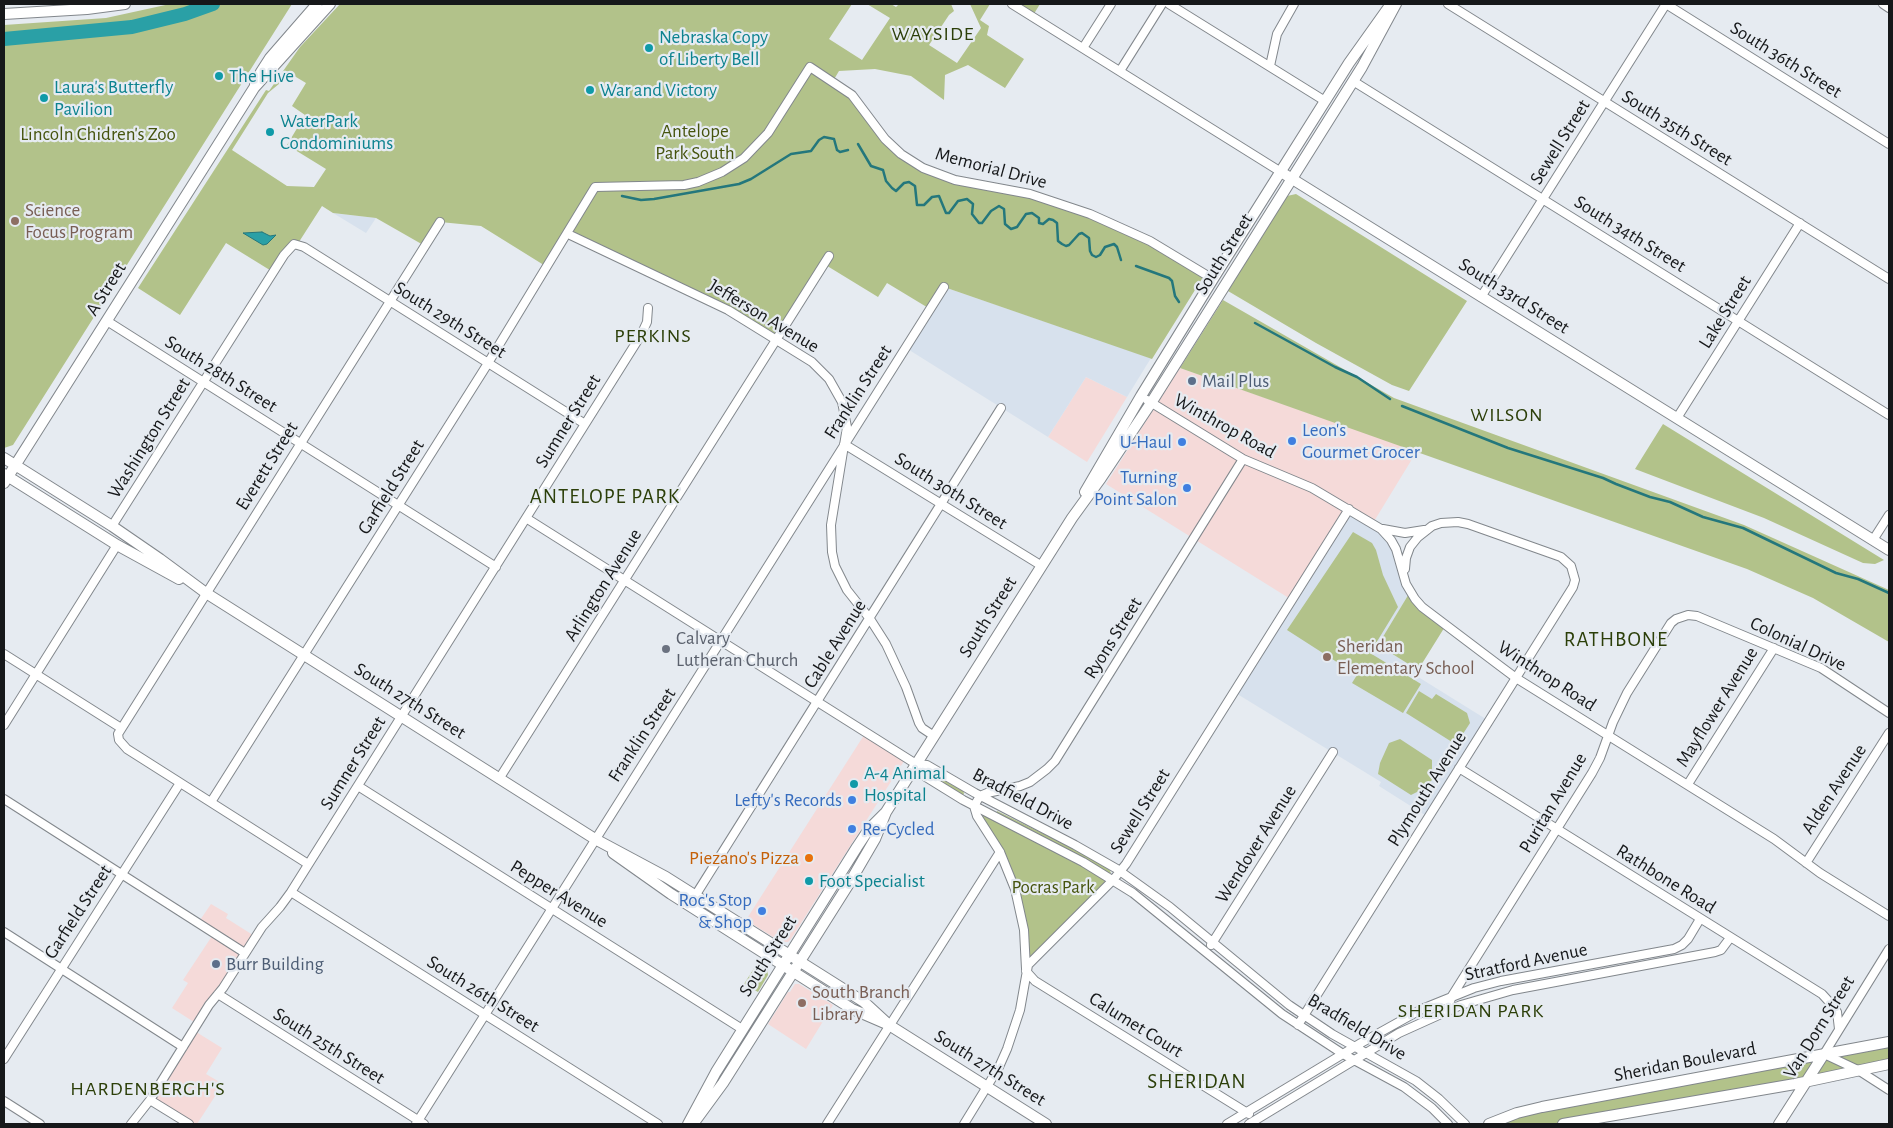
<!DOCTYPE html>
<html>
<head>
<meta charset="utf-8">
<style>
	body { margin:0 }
	#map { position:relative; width:1893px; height:1128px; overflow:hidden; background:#e6ebf1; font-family:"Alegreya Sans",sans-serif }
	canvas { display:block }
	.frame { position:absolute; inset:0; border:5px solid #16181a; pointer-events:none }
</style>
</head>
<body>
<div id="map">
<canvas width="1893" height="1128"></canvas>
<div class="frame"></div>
</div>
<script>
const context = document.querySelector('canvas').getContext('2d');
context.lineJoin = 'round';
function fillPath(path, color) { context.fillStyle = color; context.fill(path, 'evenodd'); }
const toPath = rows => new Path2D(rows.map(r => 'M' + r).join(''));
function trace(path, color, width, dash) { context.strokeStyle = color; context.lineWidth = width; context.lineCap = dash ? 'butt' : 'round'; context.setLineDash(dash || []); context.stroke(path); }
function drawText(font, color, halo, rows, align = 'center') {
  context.font = font + ' "Alegreya Sans",sans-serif'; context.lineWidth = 4.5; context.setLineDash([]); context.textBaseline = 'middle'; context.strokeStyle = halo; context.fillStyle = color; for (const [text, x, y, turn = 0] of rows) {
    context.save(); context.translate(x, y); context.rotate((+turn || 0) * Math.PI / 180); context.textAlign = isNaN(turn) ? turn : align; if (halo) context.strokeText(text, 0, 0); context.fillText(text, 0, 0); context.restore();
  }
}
fillPath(toPath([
	[1180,368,1417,451,1373,523,1292,600,1106,484],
	[1086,377,1127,397,1087,462,1048,437],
	[866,732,906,758,791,939,788,942,781,942,746,920],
	[211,904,228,914,226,918,256,937,197,1024,172,1008,188,983,183,980,214,933,198,923],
	[795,984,799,984,833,1005,806,1049,768,1024,788,992,790,992],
	[193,1030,222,1048,206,1074,223,1084,197,1124,189,1124,150,1100]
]), '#f5dad9');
fillPath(toPath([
	[333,213,376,218,366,233],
	[944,287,1151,358,1127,397,1086,377,1048,437,906,348],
	[1349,509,1387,534,1410,592,1378,645,1418,670,1415,675,1489,721,1428,817,1379,786,1381,782,1234,692]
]), '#d7e1ed');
fillPath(toPath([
	[170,4,292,4,13,445,4,448,4,25,106,18],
	[340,4,852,4,829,39,862,60,890,18,867,4,891,4,896,7,899,4,951,4,954,11,949,15,929,45,957,63,981,28,970,4,990,4,980,20,989,26,987,35,1024,59,1005,88,968,65,945,75,944,100,911,76,875,69,839,71,833,81,846,90,879,132,923,168,1090,214,1205,274,1152,359,944,287,930,309,887,283,878,297,824,264,775,339,728,310,568,234,547,267,481,226,440,222,425,246,376,218,333,213,322,206,297,245,273,272,226,243,180,315,138,288,266,90,269,91,300,47],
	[291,74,306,83,292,106,305,115,287,145,326,169,314,187,287,186,232,150,268,93],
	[1012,4,1040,4,1032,17],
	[1296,194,1467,301,1409,391,1392,385,1316,343,1228,291,1287,196],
	[1223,300,1394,398,1744,525,1889,590,1889,642,1813,598,1747,569,1180,368],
	[1663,424,1884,560,1875,564,1863,563,1764,518,1635,469],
	[1353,532,1372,543,1376,550,1383,575,1398,607,1370,653,1421,684,1403,713,1352,683,1357,675,1287,630],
	[1410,592,1446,625,1418,670,1378,645],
	[1419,691,1432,699,1436,694,1467,713,1470,723,1459,740,1452,742,1406,713],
	[1400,739,1432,760,1432,780,1421,790,1411,795,1378,774,1380,763,1389,743],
	[933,774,963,791,964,793,963,796,931,776],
	[974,806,1113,880,1028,965,1015,889],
	[997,811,1079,851,1109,869,1111,873,1108,874,996,814],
	[760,959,766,963,768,975,758,992,744,984],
	[1889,1042,1889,1064,1563,1124,1489,1124,1517,1113]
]), '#b2c28a');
const water = toPath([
	[262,232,270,236,276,235,267,244,263,245,243,233,262,232]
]);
fillPath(water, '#2aa0a6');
trace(water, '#24777c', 1);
trace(toPath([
	[858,144,871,166,883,170,886,181,892,188,896,191,904,183,909,182,915,186,917,205,924,205,932,197,939,196,946,213,949,213,958,201,967,199,973,204,972,214,979,223,982,223,991,211,999,206,1004,209,1005,224,1011,229,1017,227,1026,214,1032,213,1039,218,1039,223,1043,224,1049,219,1053,220,1057,223,1058,241,1062,244,1066,246,1069,245,1079,234,1082,233,1089,238,1090,251,1092,255,1096,257,1100,255,1105,247,1114,244,1117,247,1121,260],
	[622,196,641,200,654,199,739,184,751,179,791,154,811,151,819,140,824,137,834,139,837,150,840,152,848,150],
	[1136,266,1169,278,1172,281,1175,296,1179,302],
	[1255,323,1335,367,1357,377,1390,399],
	[1402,406,1508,448,1603,478,1616,484,1650,497,1670,502,1703,517,1743,528,1836,573,1858,579,1889,593]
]), '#24777c', 2.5);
trace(toPath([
	[4,39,132,27,185,14,213,4]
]), '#2aa0a6', 14);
const street = toPath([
	[1012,4,1281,172],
	[1169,4,1325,101],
	[1448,4,1889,279],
	[1883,4,1889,8],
	[1083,48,1111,4],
	[1270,66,1277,34,1294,4],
	[1120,71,1162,4],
	[1353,81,1889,415],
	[568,234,728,310,812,362,829,379,842,402,847,427,831,525,832,552,835,566,847,590,870,619,886,644,906,687,919,723,922,728,934,736],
	[1481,297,1666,4,1889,144],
	[107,321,496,567],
	[1147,400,1243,459,1312,488,1381,529,1391,540,1396,549,1406,584,1415,599,1422,607,1496,663,1516,678,1774,839,1820,873,1889,916],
	[1677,418,1800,223],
	[844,444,1042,566],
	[526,518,916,764,927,765,975,793,1075,845,1117,869,1170,907,1289,1005,1332,1034,1416,1081,1439,1099,1465,1124],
	[112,526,284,255,294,244,304,247,585,424],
	[1383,529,1405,533,1424,530],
	[1873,540,1889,515],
	[4,654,121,728],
	[4,725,117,545],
	[916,764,921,774,963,800,1083,862,1133,893,1282,1014,1343,1054,1404,1087,1432,1108,1448,1124],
	[1459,768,1822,994,1833,1006,1837,1012,1839,1029],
	[499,779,829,256],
	[1688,784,1774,648],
	[358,786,742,1029],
	[4,799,245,953],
	[211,802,485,368,595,187,684,185,698,182,722,172,744,158,768,133,810,67,852,95,885,139,901,154,923,168,955,180,1030,194,1090,214,1150,241,1213,279],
	[1806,863,1889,733],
	[308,864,127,749,119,740,118,734,440,222],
	[291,892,658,1124],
	[695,896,1001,408],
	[4,932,183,1047],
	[1211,945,1333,752],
	[1889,949,1824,1054,1858,1070,1889,1090],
	[1026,969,1024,930,1015,889,1000,852,977,816,974,806,980,796,987,793,1020,786,1030,782,1047,769,1055,761,1243,459],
	[1026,971,1035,981,1249,1114],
	[218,994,424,1124],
	[1446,1012,1452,996,1592,773,1600,758,1613,722,1627,693,1671,623,1676,619,1688,615,1697,616,1821,668,1889,713],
	[1298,1025,1573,587,1575,580,1571,566,1561,557,1468,524,1458,522,1441,523,1432,526,1418,537,1410,547,1406,558,1405,569],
	[4,1059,180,783],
	[150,1100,189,1124],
	[4,1101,40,1124],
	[131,1124,150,1100,209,1005,223,988,262,927,280,907,291,892,641,335,647,322,648,308],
	[416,1124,944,287],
	[827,1124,1000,852],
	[964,1124,999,1067,1007,1049,1020,1010,1028,965,1113,880,1126,864,1349,509],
	[1227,1124,1361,1043,1422,1009,1474,988,1501,981,1674,949,1682,945,1688,939,1700,919],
	[1249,1124,1399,1033,1461,1005,1513,990,1715,952,1721,950,1730,938]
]);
const secondary = toPath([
	[4,14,87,9,125,4],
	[255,84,261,72,270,58,317,4],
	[1281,172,1889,550],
	[4,458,112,526,160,559,206,593,595,839,666,877,864,1002,889,1025],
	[4,474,117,545,179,579],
	[4,483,254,88,330,4],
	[1085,492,1141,396,1213,279,1349,63,1391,4],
	[613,853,671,894,852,1009,889,1025,1046,1124],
	[688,1124,716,1072,857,847,869,829,885,813],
	[693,1124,723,1083,850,882,875,839,886,812,1072,518,1101,478,1151,403,1224,287,1362,67,1396,4],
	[1489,1124,1517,1113,1542,1107,1889,1042],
	[1563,1124,1795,1084,1889,1064],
	[1779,1124,1824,1054]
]);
trace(street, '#82878c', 10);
trace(secondary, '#82878c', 12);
trace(street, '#fff', 8);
trace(secondary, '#fff', 10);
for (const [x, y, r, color] of [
	[649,48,5,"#0f9aa8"],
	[219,76,5,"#0f9aa8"],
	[590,90,5,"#0f9aa8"],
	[44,98,5,"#0f9aa8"],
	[270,132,5,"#0f9aa8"],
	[15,221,5,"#8d6e63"],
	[1192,381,5,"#5c6f8a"],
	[1292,441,5,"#3f7fe0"],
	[1182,442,5,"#3f7fe0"],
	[1187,488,5,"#3f7fe0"],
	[666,649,5,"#6b7280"],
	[1327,657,5,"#8d6e63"],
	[854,784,5,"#0f9aa8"],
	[852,800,5,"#3f7fe0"],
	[852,829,5,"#3f7fe0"],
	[809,858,5,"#e8710a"],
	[809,881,5,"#0f9aa8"],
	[762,911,5,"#3f7fe0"],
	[216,964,5,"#5c6f8a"],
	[802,1003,5,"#8d6e63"]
]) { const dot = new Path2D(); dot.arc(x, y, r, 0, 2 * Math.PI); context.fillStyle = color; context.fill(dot); trace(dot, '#e6ebf1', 2); }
drawText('19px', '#0d838f', '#e6ebf1', [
	["Nebraska Copy",659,37],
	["of Liberty Bell",659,59],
	["The Hive",229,76],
	["Laura's Butterfly",54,87],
	["Pavilion",54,109],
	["War and Victory",600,90],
	["WaterPark",280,121],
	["Condominiums",280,143],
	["A-4 Animal",864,773],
	["Hospital",864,795],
	["Foot Specialist",819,881]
], 'left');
drawText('19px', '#16181a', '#e6ebf1', [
	["South 36th Street",1786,60,32],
	["South 35th Street",1677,128,32],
	["Sewell Street",1560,142,-58],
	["Memorial Drive",991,168,15],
	["South 34th Street",1630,234,32],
	["South Street",1224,254,-58],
	["A Street",106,289,-58],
	["South 33rd Street",1514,296,32],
	["Lake Street",1725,312,-58],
	["Jefferson Avenue",764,316,31],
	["South 29th Street",450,320,32],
	["South 28th Street",221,374,32],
	["Franklin Street",858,392,-57],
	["Sumner Street",568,421,-58],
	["Winthrop Road",1225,426,29],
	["Washington Street",149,438,-58],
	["Everett Street",267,466,-58],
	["Garfield Street",391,487,-58],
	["South 30th Street",951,491,32],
	["Arlington Avenue",603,585,-58],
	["South Street",988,617,-58],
	["Ryons Street",1113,638,-58],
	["Cable Avenue",835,644,-58],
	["Colonial Drive",1798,644,25],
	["Winthrop Road",1547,676,33],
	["South 27th Street",410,701,32],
	["Mayflower Avenue",1717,707,-58],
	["Franklin Street",642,735,-57],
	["Sumner Street",353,763,-58],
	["Plymouth Avenue",1427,789,-58],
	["Alden Avenue",1834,789,-57],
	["Bradfield Drive",1023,799,28],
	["Puritan Avenue",1553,803,-59],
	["Sewell Street",1140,811,-58],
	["Wendover Avenue",1256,844,-58],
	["Rathbone Road",1666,879,32],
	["Pepper Avenue",559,894,32],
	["Garfield Street",78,912,-57],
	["South Street",768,956,-58],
	["Stratford Avenue",1526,962,-12],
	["South 26th Street",483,994,32],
	["Calumet Court",1136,1025,32],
	["Bradfield Drive",1357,1027,31],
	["Van Dorn Street",1819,1027,-58],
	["South 25th Street",329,1046,32],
	["Sheridan Boulevard",1685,1062,-11],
	["South 27th Street",990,1068,32]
]);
drawText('19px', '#46540e', '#e6ebf1', [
	["Antelope",695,131],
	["Park South",695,153],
	["Lincoln Chidren's Zoo",98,134],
	["Pocras Park",1053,887]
]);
drawText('19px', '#785e54', '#e6ebf1', [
	["Science",25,210],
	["Focus Program",25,232],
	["Sheridan",1337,646],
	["Elementary School",1337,668],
	["South Branch",812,992],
	["Library",812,1014]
], 'left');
drawText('19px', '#4e5e75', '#e6ebf1', [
	["Mail Plus",1202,381],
	["Burr Building",226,964]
], 'left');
drawText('19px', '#366cbe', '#e6ebf1', [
	["Leon's",1302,430,"left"],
	["Gourmet Grocer",1302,452,"left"],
	["U-Haul",1172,442],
	["Turning",1177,477],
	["Point Salon",1177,499],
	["Lefty's Records",842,800],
	["Re-Cycled",862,829,"left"],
	["Roc's Stop",752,900],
	["& Shop",752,922]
], 'right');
drawText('19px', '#5b616d', '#e6ebf1', [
	["Calvary",676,638],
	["Lutheran Church",676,660]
], 'left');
drawText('19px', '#c56008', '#e6ebf1', [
	["Piezano's Pizza",799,858]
], 'right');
context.letterSpacing = '1px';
drawText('20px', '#2c3f09', '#e6ebf1', [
	["WAYSIDE",933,34],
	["PERKINS",653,336],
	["WILSON",1507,415],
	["SHERIDAN PARK",1471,1011],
	["HARDENBERGH'S",148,1089]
]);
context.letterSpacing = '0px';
context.letterSpacing = '1px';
drawText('21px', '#2c3f09', '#e6ebf1', [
	["ANTELOPE PARK",605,497],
	["RATHBONE",1616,640],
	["SHERIDAN",1197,1082]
]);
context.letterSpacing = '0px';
</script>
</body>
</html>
